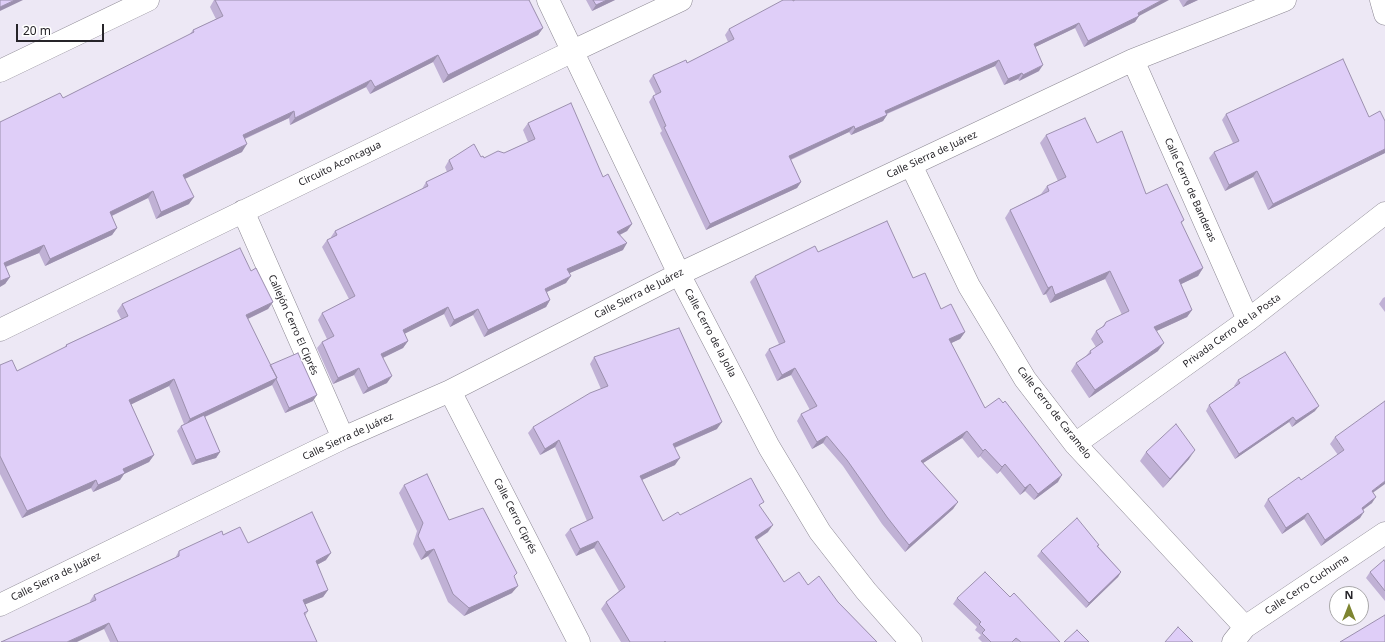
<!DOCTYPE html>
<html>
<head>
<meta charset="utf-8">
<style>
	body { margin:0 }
	#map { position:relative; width:1385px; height:642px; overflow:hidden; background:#ede8f5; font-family:"Noto Sans",sans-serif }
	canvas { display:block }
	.north { position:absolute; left:1329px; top:586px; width:40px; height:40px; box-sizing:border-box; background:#fff; border:1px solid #a8a7a9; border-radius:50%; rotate:0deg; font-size:11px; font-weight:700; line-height:16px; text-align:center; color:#262429 }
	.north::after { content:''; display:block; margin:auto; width:14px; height:18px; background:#7e8531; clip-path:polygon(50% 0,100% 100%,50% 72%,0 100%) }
	.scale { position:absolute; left:16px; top:24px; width:88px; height:18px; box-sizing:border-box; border:2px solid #262429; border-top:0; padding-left:5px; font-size:12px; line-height:14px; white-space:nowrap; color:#262429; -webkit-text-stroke:3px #fff; paint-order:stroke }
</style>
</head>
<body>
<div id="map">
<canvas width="1385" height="642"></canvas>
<div class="north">N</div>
<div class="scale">20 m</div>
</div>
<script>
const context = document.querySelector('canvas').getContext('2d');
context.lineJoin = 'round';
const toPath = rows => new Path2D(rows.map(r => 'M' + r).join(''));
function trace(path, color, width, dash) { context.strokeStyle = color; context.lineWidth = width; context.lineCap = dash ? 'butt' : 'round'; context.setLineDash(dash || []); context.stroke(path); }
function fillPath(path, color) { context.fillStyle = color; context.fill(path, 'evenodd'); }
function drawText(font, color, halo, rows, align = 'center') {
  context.font = font + ' "Noto Sans",sans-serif'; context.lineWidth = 3.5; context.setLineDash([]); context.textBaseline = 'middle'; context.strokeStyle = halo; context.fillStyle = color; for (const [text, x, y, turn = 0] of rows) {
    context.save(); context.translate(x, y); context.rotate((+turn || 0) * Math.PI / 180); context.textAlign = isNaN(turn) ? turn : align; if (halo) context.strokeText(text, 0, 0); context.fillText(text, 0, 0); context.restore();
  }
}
const minor = toPath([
	[548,0,679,274,769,447,820,532,866,591,911,642],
	[1381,0,1385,14],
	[1133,60,1248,320],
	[0,71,148,0],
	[911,165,969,286,1025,379,1075,444,1245,627],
	[243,211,343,438],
	[0,330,573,51],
	[450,391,579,642],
	[1075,444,1248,320,1385,213],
	[0,605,343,438,450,391,679,274,1133,60,1285,0],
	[1233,642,1245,627,1385,533]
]);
const tertiary = toPath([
	[573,51,681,0]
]);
trace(minor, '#8c8893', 23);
trace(tertiary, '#8c8893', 23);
trace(minor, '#fff', 22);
trace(tertiary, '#fff', 22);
fillPath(toPath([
	[214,0,529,0,543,28,538,35,443,83,433,62,370,94,366,87,290,125,289,118,245,139,242,152,185,179,189,204,156,219,148,198,112,216,117,228,112,235,45,266,39,253,6,267,10,277,5,284,0,122,63,98,189,35,193,30,216,19,210,7],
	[586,0,615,0,592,11],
	[1179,0,1198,0,1183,7],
	[793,1,1139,16,1135,22,1084,47,1075,28,1035,47,1039,71,1019,81,1018,79,1004,85,995,66,887,114,887,115,883,121,851,135,849,132,791,160,801,182,797,188,706,230,660,133,662,131,649,102,653,96,656,95,649,81,653,75,687,63,728,42,725,35,729,29],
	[1226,114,1369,117,1385,121,1385,153,1268,210,1253,177,1225,191,1209,158,1214,152,1233,143,1222,120],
	[528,123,603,177,632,224,627,231,620,235,623,250,569,273,566,283,547,292,550,300,546,307,484,337,473,315,450,327,444,314,404,334,408,341,403,348,383,358,387,383,363,394,354,375,333,384,317,348,322,342,327,339,318,320,322,313,349,299,322,247,327,240,331,238,331,237,335,231,422,189,426,182,447,172,445,167,449,160,481,157,484,158,504,153,528,142,523,130],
	[1046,135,1097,143,1146,194,1184,220,1181,224,1203,268,1198,276,1181,284,1192,310,1187,317,1156,331,1158,351,1089,398,1071,371,1076,363,1086,356,1090,351,1096,347,1091,339,1096,331,1102,327,1106,322,1122,315,1105,279,1050,303,1046,294,1043,295,1005,218,1010,210,1041,194,1047,186,1058,181,1040,143],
	[818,252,913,278,941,309,965,332,960,339,951,343,985,408,1058,482,1034,500,1025,491,1020,495,1000,471,997,474,980,456,978,458,962,438,923,463,958,502,953,509,905,552,882,524,843,466,823,443,812,449,797,421,801,414,810,410,791,375,777,381,765,355,769,349,779,344,750,282,755,276],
	[251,271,273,302,268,309,248,319,270,365,313,401,285,413,272,385,205,417,220,452,216,458,192,465,177,431,181,426,184,424,169,386,131,404,154,455,149,462,124,474,120,480,93,492,91,488,22,518,0,474,0,365,17,371,64,348,66,345,121,319,117,311,122,304],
	[1385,297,1385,312,1379,304,1383,298],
	[594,357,717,429,675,448,675,465,642,480,663,521,680,515,760,507,768,532,757,540,784,582,808,585,838,602,877,642,621,642,601,609,606,602,619,591,594,548,576,556,565,535,570,529,587,521,555,447,540,455,528,433,533,427,601,389,590,364],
	[1238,380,1315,411,1292,427,1289,422,1235,459,1206,411,1209,405,1235,387,1234,386],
	[1335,437,1373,493,1372,503,1363,510,1360,518,1321,546,1304,519,1282,534,1264,506,1268,499,1301,480,1338,455,1330,444],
	[1146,452,1189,459,1163,488,1140,461],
	[404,485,449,520,514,578,512,593,464,616,448,602,428,556,421,560,413,544,417,531,399,493],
	[223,535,248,543,326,560,317,565,328,590,323,597,305,604,308,611,305,616,317,642,110,642,104,629,90,601,94,595,175,558,179,551],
	[1098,546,1121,572,1118,577,1086,608,1037,556,1041,551],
	[1385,562,1385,601,1366,578,1370,572],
	[1010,597,1060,642,982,642,978,638,981,635,975,630,977,627,953,604,957,598]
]), '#c0b1d5');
fillPath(toPath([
	[15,0,23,0,0,11,0,7],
	[607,0,615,0,592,11,596,5],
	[1162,0,1169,0,1139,16,1135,22,1084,47,1088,41,1138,13],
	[1189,0,1198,0,1183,7,1187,1],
	[1079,23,1075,28,1029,50,1034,44],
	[543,28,538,35,443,83,448,75],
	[438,55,433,62,370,94,375,87],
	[999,60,995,66,881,116,885,111],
	[1043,65,1039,71,1019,81,1023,75],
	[1022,73,1018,79,1004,85,1008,79],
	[371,80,366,87,290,125,295,118],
	[294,111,289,118,237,142,243,135],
	[887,115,883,121,851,135,855,129],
	[854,126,849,132,785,162,789,156],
	[247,144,242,152,178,182,183,175],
	[1385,149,1385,153,1268,210,1273,204],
	[1257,171,1253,177,1225,191,1229,185],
	[801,182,797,188,706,230,710,224],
	[153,191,148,198,105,219,110,212],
	[194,197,189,204,156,219,161,212],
	[632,224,627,231,613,238,617,232],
	[117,228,112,235,45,266,50,259],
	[627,243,623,250,563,276,567,269],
	[44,245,39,253,0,269,4,263],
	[1203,268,1198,276,1173,288,1179,280],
	[1110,271,1105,279,1050,303,1055,295],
	[571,276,566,283,540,295,545,289],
	[10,277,5,284,0,287,0,281],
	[1052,286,1046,294,1043,295,1048,288],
	[550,300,546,307,484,337,488,330],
	[273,302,268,309,241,322,246,315],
	[448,307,444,314,398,337,403,330],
	[478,309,473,315,450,327,454,320],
	[1192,310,1187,317,1148,335,1154,327],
	[965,332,960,339,945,346,949,339],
	[408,341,403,348,376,361,381,354],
	[1164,343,1158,351,1089,398,1095,390],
	[359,368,354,375,333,384,338,378],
	[795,368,791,375,777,381,782,375],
	[392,376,387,383,363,394,368,388],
	[277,378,272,385,185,426,190,419],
	[174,379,169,386,124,408,129,400],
	[317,395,313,401,285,413,289,408],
	[1319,406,1315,411,1292,427,1296,421],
	[1293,417,1289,422,1235,459,1239,454],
	[722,422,717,429,669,450,673,444],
	[967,431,962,438,917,467,921,461],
	[827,436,823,443,812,449,817,442],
	[559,440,555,447,540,455,545,449],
	[985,449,980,456,978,458,983,451],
	[1195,450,1189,459,1163,488,1170,479],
	[220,452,216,458,192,465,196,460],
	[154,455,149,462,124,474,120,480,93,492,98,485,123,469],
	[680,458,675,465,635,483,640,476],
	[1005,464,1000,471,997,474,1002,467],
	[1062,475,1058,482,1034,500,1038,494],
	[96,480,91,488,22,518,27,511],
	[1385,481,1385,484,1367,497,1372,491],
	[1030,484,1025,491,1020,495,1025,488],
	[1376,497,1372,503,1357,514,1362,508],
	[958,502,953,509,905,552,909,545],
	[1364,512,1360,518,1321,546,1325,540],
	[1308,513,1304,519,1282,534,1286,528],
	[773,525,768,532,750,544,755,537],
	[598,541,594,548,576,556,580,549],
	[434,549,428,556,421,560,426,552],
	[331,553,326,560,311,568,316,561],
	[1121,572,1118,577,1086,608,1089,603],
	[518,586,512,593,464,616,469,608],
	[328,590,323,597,299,607,303,600],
	[109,623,104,629,77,642,67,642]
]), '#9c90ae');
const building = toPath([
	[0,0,15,0,0,7,0,0],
	[215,0,529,0,543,28,448,75,438,55,375,87,371,80,295,118,294,111,243,135,247,144,183,175,194,197,161,212,153,191,110,212,117,228,50,259,44,245,4,263,10,277,0,281,0,122,60,93,63,98,194,32,193,30,223,16,215,0],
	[593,0,607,0,596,5,593,0],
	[783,0,793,0,793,1,795,0,1162,0,1138,13,1139,16,1088,41,1079,23,1034,44,1043,65,1023,75,1022,73,1008,79,999,60,885,111,887,115,855,129,854,126,789,156,801,182,710,224,664,127,666,126,653,96,661,92,653,75,686,60,687,63,734,39,729,29,783,0],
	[1343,59,1369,117,1380,111,1385,121,1385,149,1273,204,1257,171,1229,185,1214,152,1239,141,1226,114,1343,59],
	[571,103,603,177,608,174,632,224,617,232,627,243,567,269,571,276,545,289,550,300,488,330,478,309,454,320,448,307,403,330,408,341,381,354,392,376,368,388,359,368,338,378,322,342,334,336,322,313,355,296,327,240,337,235,335,231,428,186,426,182,453,169,449,160,474,144,481,157,483,156,484,158,498,151,504,153,535,139,528,123,571,103],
	[1085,118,1097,143,1122,131,1146,194,1167,184,1184,220,1181,222,1203,268,1179,280,1192,310,1154,327,1164,343,1095,390,1076,363,1091,353,1090,351,1103,342,1096,331,1104,326,1106,322,1129,311,1110,271,1055,295,1052,286,1048,288,1010,210,1049,191,1047,186,1066,177,1046,135,1085,118],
	[887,221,913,278,925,273,941,309,951,304,965,332,949,339,985,408,999,398,1003,403,1005,401,1062,475,1038,494,1030,484,1025,488,1005,464,1002,467,985,449,983,451,967,431,921,461,958,502,909,545,887,517,847,460,827,436,817,442,801,414,817,406,795,368,782,375,769,349,785,342,755,276,815,246,818,252,887,221],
	[240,248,251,271,256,268,273,302,246,315,277,378,190,419,174,379,129,400,154,455,123,469,125,473,98,485,96,480,27,511,0,456,0,365,12,360,17,371,67,346,66,345,128,316,122,304,240,248],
	[679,328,722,422,673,444,680,458,640,476,663,521,678,512,680,515,751,478,764,502,759,505,773,525,755,537,784,582,799,572,808,585,819,576,838,602,877,642,666,642,665,641,664,642,630,642,606,602,625,587,598,541,580,549,570,529,593,518,559,440,545,449,533,427,590,393,608,386,594,357,679,328],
	[1285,352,1319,406,1296,421,1293,417,1239,454,1209,405,1240,383,1238,380,1285,352],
	[298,353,317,395,289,408,276,379,277,378,270,365,298,353],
	[1385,401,1385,481,1372,491,1376,497,1362,508,1364,512,1325,540,1308,513,1286,528,1268,499,1299,477,1301,480,1344,450,1335,437,1385,401],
	[204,415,220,452,196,460,181,426,204,415],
	[1176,424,1195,450,1170,479,1146,452,1176,424],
	[427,474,449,520,483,508,517,573,514,576,518,586,469,608,453,594,434,549,426,552,418,536,423,523,404,485,427,474],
	[312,512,331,553,316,561,328,590,303,600,308,611,304,613,317,642,118,642,109,623,67,642,1,642,96,600,94,595,179,556,179,551,222,531,223,535,240,527,248,543,312,512],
	[1077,518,1099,545,1097,546,1121,572,1089,603,1041,551,1077,518],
	[1384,560,1385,562,1385,591,1370,572,1384,560],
	[985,572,1010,597,1014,593,1060,642,1021,642,1016,638,1012,642,991,642,982,633,985,630,979,624,981,622,957,598,985,572],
	[1385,615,1385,642,1340,642,1385,615],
	[1178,627,1193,642,1165,642,1178,627],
	[1077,630,1089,642,1064,642,1077,630]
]);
fillPath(building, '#dfcef8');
trace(building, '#9c90ae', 1);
drawText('10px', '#262429', '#fff', [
	["Calle Sierra de Juárez",932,155,-25],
	["Circuito Aconcagua",340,164,-26],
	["Calle Cerro de Banderas",1190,190,66],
	["Calle Sierra de Juárez",639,294,-27],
	["Callejón Cerro El Ciprés",293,325,66],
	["Privada Cerro de la Posta",1232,331,-36],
	["Calle Cerro de la Jolla",710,333,62],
	["Calle Cerro de Caramelo",1054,413,52],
	["Calle Sierra de Juárez",348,437,-25],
	["Calle Cerro Ciprés",515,516,63],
	["Calle Sierra de Juárez",56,577,-26],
	["Calle Cerro Cuchuma",1307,585,-34]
]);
</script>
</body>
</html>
